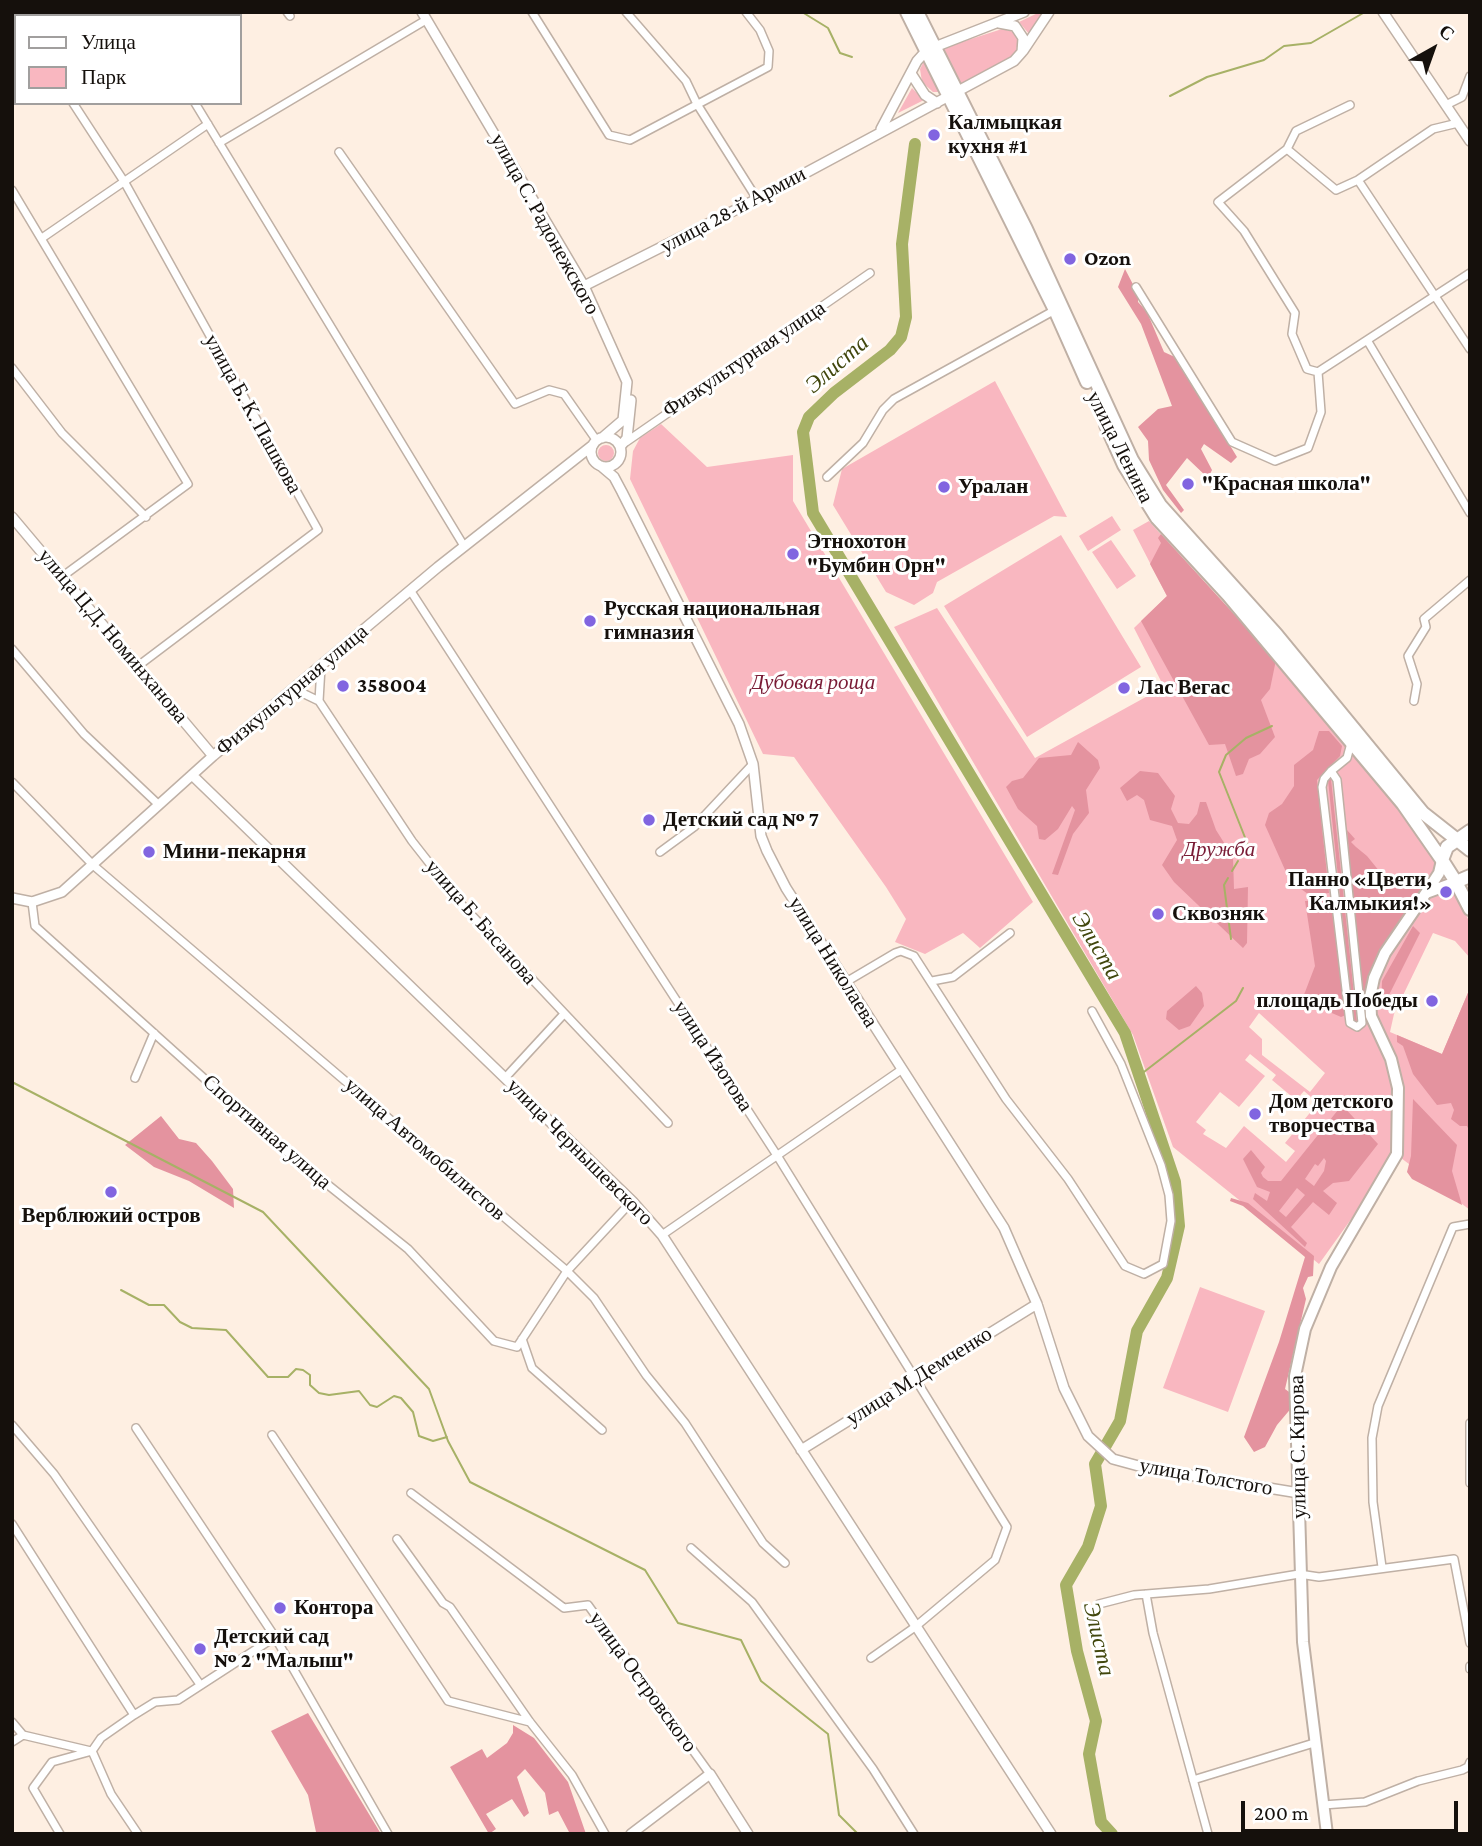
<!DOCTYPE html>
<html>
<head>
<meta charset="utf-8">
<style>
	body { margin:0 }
	#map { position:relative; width:1482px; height:1846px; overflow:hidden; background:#feefe2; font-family:"Crimson Pro",serif }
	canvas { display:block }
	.frame { position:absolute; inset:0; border:14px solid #15100c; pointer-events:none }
	.legend { position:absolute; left:14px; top:14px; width:228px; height:91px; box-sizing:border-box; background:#fff; border:2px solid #a19f9e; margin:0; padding:9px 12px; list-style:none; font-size:21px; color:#15100c }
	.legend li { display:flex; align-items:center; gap:14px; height:35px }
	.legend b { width:35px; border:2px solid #a19f9e }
	.north { position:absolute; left:1398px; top:14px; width:70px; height:70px; -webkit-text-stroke:5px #fff; paint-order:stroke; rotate:40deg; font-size:19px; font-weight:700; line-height:28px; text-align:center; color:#15100c }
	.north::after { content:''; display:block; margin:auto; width:24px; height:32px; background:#15100c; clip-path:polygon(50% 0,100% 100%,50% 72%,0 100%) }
	.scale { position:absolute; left:1241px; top:1801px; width:217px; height:32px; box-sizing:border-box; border:4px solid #15100c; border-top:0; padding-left:9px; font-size:21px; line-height:24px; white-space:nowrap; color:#15100c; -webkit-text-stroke:5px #fff; paint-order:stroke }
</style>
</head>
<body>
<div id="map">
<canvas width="1482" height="1846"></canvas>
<div class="frame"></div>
<ul class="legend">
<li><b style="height:9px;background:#fff"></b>Улица</li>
<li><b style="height:19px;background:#f9b7c0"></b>Парк</li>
</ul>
<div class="north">С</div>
<div class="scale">200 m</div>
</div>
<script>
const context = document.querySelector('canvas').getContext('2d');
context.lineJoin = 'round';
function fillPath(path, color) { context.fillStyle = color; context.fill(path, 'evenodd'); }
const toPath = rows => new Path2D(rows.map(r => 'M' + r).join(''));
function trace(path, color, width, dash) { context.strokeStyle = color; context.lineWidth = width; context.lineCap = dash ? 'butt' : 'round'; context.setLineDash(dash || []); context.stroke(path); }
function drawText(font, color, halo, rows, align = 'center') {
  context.font = font + ' "Crimson Pro",serif'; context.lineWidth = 6; context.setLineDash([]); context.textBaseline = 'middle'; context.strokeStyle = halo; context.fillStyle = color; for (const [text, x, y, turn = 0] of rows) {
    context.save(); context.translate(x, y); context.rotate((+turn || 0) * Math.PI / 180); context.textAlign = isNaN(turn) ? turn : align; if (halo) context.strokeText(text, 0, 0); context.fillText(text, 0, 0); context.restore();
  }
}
fillPath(toPath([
	[1040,12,1043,12,1029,34,1019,22],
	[1002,29,1014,32,1018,38,1016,54,961,85,943,48],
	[926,57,943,92,933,92,922,82,920,69],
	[912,88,924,100,898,113],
	[995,381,1067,517,1054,516,937,582,933,593,914,605,886,592,833,505,842,469],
	[661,424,707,467,793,455,793,501,1033,902,980,948,963,933,925,954,895,942,906,919,886,887,794,757,763,754,630,479,633,451,640,438],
	'598 453a8 8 0 1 1 16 0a8 8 0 1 1-16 0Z',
	[1112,516,1121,530,1088,551,1079,536],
	[1149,521,1396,800,1439,860,1429,895,1443,889,1458,895,1470,924,1470,958,1455,941,1433,933,1394,1014,1390,1032,1442,1054,1470,988,1470,1210,1397,1155,1319,1264,1173,1147,1133,1035,894,627,937,608,1035,758,1164,687,1134,628,1167,596,1133,530],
	[1259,1013,1325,1073,1310,1092,1262,1055,1262,1039,1249,1027],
	[1250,1054,1276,1075,1272,1080,1296,1100,1304,1091,1318,1103,1285,1143,1295,1151,1286,1162,1244,1126,1226,1148,1203,1134,1206,1130,1196,1122,1220,1092,1239,1107,1265,1076,1245,1060],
	[1061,535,1141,667,1027,737,944,606],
	[1111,540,1136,576,1117,589,1092,552],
	[1200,1287,1265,1311,1228,1412,1163,1388]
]), '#f9b7c0');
fillPath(toPath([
	[1125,269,1138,294,1138,302,1147,312,1164,352,1177,358,1237,457,1231,463,1204,444,1201,449,1212,470,1208,478,1187,458,1166,485,1184,510,1181,513,1163,490,1149,460,1148,441,1138,427,1158,409,1172,406,1141,324,1118,287],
	[1161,534,1276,660,1270,689,1261,700,1275,737,1260,754,1249,759,1243,774,1236,776,1225,744,1209,745,1141,621,1167,596,1150,564,1161,543,1158,538],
	[1319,731,1329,731,1342,746,1340,756,1317,780,1329,893,1308,894,1290,881,1265,825,1269,813,1282,804,1294,786,1294,765,1313,750],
	[1078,742,1098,760,1100,768,1086,790,1089,813,1073,834,1058,875,1052,874,1075,810,1072,806,1058,829,1045,840,1039,839,1037,826,1018,809,1006,787,1012,781,1023,778,1039,758,1071,755],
	[1140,771,1158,773,1175,796,1171,809,1178,823,1189,824,1197,814,1200,802,1206,802,1216,830,1233,857,1234,889,1248,887,1247,943,1243,948,1174,882,1162,865,1177,840,1172,826,1150,820,1144,800,1137,795,1127,801,1120,788],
	[1331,779,1357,1022,1353,1022,1328,780],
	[1347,830,1355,839,1351,842,1356,847,1367,856,1393,888,1420,877,1424,889,1368,979,1363,1018],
	[1333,900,1346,1015,1341,1017,1302,1000,1315,966,1305,901],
	[1413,926,1420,933,1384,1005,1381,1006,1382,981],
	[1196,986,1202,993,1204,1006,1190,1026,1179,1030,1166,1019,1167,1011],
	[1470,988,1470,1132,1467,1126,1460,1126,1451,1119,1454,1110,1451,1103,1437,1105,1413,1074,1403,1046,1397,1042,1397,1035,1442,1054],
	[1413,1099,1457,1145,1452,1171,1462,1205,1412,1179,1407,1172,1411,1156],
	[1342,1105,1378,1144,1349,1181,1333,1183,1323,1191,1337,1203,1329,1215,1313,1202,1291,1227,1307,1243,1305,1247,1253,1199,1255,1193,1267,1201,1270,1192,1257,1187,1243,1159,1251,1150,1265,1167,1261,1173,1263,1177,1268,1181,1281,1181],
	[1324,1158,1326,1161,1324,1171,1314,1186,1305,1179,1315,1164,1318,1166],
	[1297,1188,1305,1195,1286,1217,1279,1211],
	[161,1116,179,1139,196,1143,212,1161,233,1189,234,1208,189,1181,154,1167,125,1145],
	[1231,1198,1248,1203,1314,1256,1313,1276,1308,1277,1303,1288,1306,1299,1285,1389,1292,1394,1293,1406,1277,1425,1265,1447,1254,1452,1244,1437,1279,1342,1305,1257,1243,1206,1230,1201],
	[308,1713,381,1834,316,1832,308,1795,271,1731],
	[513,1725,534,1738,568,1782,586,1834,567,1834,569,1832,558,1811,549,1815,545,1793,525,1769,517,1777,529,1813,524,1817,512,1799,486,1814,496,1829,489,1834,450,1767,482,1749,487,1758,507,1743,513,1733]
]), '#e4939f');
trace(toPath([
	[802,12,828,28,840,53,852,57],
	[1170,96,1207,77,1264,60,1284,46,1311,43,1365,12],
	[1246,852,1248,845,1219,772,1226,755,1246,738,1272,726],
	[1232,871,1238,861],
	[1228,878,1224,885,1231,939],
	[1140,1075,1236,1001,1243,988],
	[12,1082,263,1212,429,1389,448,1441,470,1482,645,1570,678,1623,741,1640,761,1681,828,1734,839,1815,858,1834],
	[121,1290,149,1305,164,1305,180,1322,192,1328,226,1330,268,1377,288,1377,296,1369,303,1370,310,1375,310,1385,319,1393,329,1395,359,1391,370,1405,377,1407,394,1396,401,1398,413,1412,419,1436,433,1441,447,1437]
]), '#a7b166', 2);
trace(toPath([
	[915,144,902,244,906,317,901,337,890,350,834,393,809,417,803,432,813,513,1125,1033,1175,1182,1179,1226,1167,1278,1137,1331,1120,1421,1095,1464,1101,1506,1088,1547,1066,1585,1077,1651,1096,1721,1089,1754,1101,1822,1112,1834]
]), '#a7b166', 12);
const minor = toPath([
	[14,12,17,16],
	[138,12,140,16],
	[287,12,290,16],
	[532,12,609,135,630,140,768,67,769,51,760,30,746,12],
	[626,12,686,81,697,104,757,199],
	[30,16,34,12],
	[12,30,16,28],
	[73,103,125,183,318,530,138,666],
	[195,103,464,546],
	[1446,105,1462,97,1470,76],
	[219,143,426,20],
	[1287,149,1336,190,1358,180,1433,129,1458,123],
	[339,152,515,404,549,390,564,394,597,441],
	[1358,180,1470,349],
	[12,190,188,484,63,576],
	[42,238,208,124],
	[1136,287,1232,442,1275,461,1308,448,1321,412,1318,372,1470,273],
	[1367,340,1470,513],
	[12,368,62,433,146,517],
	[1318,372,1307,369,1292,334,1295,313,1244,231,1218,202,1287,149,1296,131,1350,105],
	[626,442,870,273],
	[827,477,863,443,883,410,894,399,1055,310],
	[410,590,778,1157,1007,1527,995,1560,915,1627,871,1658],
	[12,649,84,734,159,805],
	[321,667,319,701,412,841,463,906,668,1123],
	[294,689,319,701],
	[1414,701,1417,684,1408,656,1426,627,1424,619,1470,580],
	[1331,771,1337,780,1362,1023,1357,1027,1350,1023,1322,787,1324,779,1331,771,1347,758,1351,743],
	[12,782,93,865,567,1271,594,1298,646,1375,685,1423,763,1543,785,1563],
	[660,852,694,827,753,764],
	[32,902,35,926,277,1144,408,1249,494,1341,517,1347,567,1271,632,1201],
	[932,981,953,977,1010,933],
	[846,982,895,953,901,951,914,956,1006,1099,1068,1179,1125,1266,1144,1274,1163,1264,1171,1221,1169,1195,1161,1165,1121,1064,1092,1011],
	[135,1078,154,1033],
	[505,1078,563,1015],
	[662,1235,901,1070],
	[522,1339,532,1368,602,1430],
	[1470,1423,1470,1483],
	[12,1425,54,1474,199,1683],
	[136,1428,275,1637,388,1834],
	[272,1435,448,1701,530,1722],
	[411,1493,564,1608,588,1605,710,1774],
	[12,1524,134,1715],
	[397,1539,443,1603,450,1607,530,1722,572,1775,605,1834],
	[691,1548,752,1602,873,1769,914,1834],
	[1382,1567,1373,1502,1372,1438,1378,1406,1453,1227,1470,1224],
	[1146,1594,1153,1633,1208,1834],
	[1099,1604,1134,1595,1209,1589,1299,1574,1319,1577,1454,1559,1470,1643],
	[1470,1666,1470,1669],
	[12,1722,23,1735],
	[12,1742,23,1735,91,1751],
	[92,1751,111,1794,138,1834],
	[1193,1780,1314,1743],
	[1323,1805,1365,1802,1418,1781,1462,1770,1468,1767,1470,1762],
	[60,1834,33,1788,52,1762,92,1751,101,1738,134,1715,155,1702,178,1700,275,1637]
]);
const tertiary = toPath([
	[422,12,584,286,627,382,623,420,602,438],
	[1383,12,1470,141],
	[1023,51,1049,12],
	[912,75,925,95,937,103],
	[881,129,917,61,927,50,1024,12],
	[584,286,757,199,1014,61,1022,52,1023,38,1015,26,999,23],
	'591 452a15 15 0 1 1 30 0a15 15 0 1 1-30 0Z',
	[620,447,627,438,631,400],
	[601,466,614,477,622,492,739,724,753,764,761,836,767,851,786,888,1004,1228,1037,1304,1064,1388,1088,1436,1113,1459,1146,1468,1299,1493],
	[12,517,213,756],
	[192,775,632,1201,662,1235,1051,1834],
	[12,898,32,902,62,892,213,756,438,567,593,445],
	[801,1450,1037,1304],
	[631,1834,710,1774,748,1834]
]);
const secondary = toPath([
	[1442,860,1439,873,1426,893,1456,882],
	[1327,1834,1303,1642,1295,1376,1305,1329,1331,1267,1397,1154,1398,1088,1391,1059,1371,1016,1370,997,1374,978,1385,953,1426,893]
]);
const primary = toPath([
	[907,12,1055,310,1087,382],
	[917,12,1026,229,1132,460,1160,505,1276,634,1423,813,1470,850],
	[1106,425,1124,465,1157,518,1228,595,1403,804,1442,860],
	[1470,831,1447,847,1442,860,1456,882,1470,876],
	[1456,882,1470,909]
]);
trace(minor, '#bfb0a5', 10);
trace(tertiary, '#bfb0a5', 12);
trace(secondary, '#bfb0a5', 14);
trace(primary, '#bfb0a5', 16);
trace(minor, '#fff', 7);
trace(tertiary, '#fff', 9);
trace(secondary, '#fff', 10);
trace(primary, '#fff', 12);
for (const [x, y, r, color] of [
	[934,135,7,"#8165e0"],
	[1070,259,7,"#8165e0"],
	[1188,484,7,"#8165e0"],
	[944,487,7,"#8165e0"],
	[793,554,7,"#8165e0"],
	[590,621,7,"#8165e0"],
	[343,686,7,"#8165e0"],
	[1124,688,7,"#8165e0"],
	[649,820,7,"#8165e0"],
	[149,852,7,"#8165e0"],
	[1446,892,7,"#8165e0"],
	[1158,914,7,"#8165e0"],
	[1432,1001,7,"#8165e0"],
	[1255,1114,7,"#8165e0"],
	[111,1192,7,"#8165e0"],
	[280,1608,7,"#8165e0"],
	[200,1649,7,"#8165e0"]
]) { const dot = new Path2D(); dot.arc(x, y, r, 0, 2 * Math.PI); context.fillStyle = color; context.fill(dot); trace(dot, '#fff', 2.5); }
drawText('bold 21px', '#15100c', '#fff', [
	["Калмыцкая",948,123],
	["кухня #1",948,147],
	["Ozon",1084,259],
	["\"Красная школа\"",1202,484],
	["Уралан",958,487],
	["Этнохотон",807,542],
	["\"Бумбин Орн\"",807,566],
	["Русская национальная",604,609],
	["гимназия",604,633],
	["358004",357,686],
	["Лас Вегас",1138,688],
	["Детский сад № 7",663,820],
	["Мини-пекарня",163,852],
	["Панно «Цвети,",1432,880,"right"],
	["Калмыкия!»",1432,904,"right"],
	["Сквозняк",1172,914],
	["площадь Победы",1418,1001,"right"],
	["Дом детского",1269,1102],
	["творчества",1269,1126],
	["Верблюжий остров",111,1216,"center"],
	["Контора",294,1608],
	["Детский сад",214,1637],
	["№ 2 \"Малыш\"",214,1661]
], 'left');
drawText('21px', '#15100c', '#fff', [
	["улица 28-й Армии",733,210,-28],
	["улица С. Радонежского",545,224,61],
	["Физкультурная улица",744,359,-34],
	["улица Б. К. Пашкова",253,414,61],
	["улица Ленина",1120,447,63],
	["улица Ц.Д. Номинханова",113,636,50],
	["Физкультурная улица",292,690,-40],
	["улица Б. Басанова",481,922,49],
	["улица Николаева",833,962,58],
	["улица Изотова",713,1056,57],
	["Спортивная улица",267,1132,41],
	["улица Автомобилистов",425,1149,41],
	["улица Чернышевского",580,1152,45],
	["улица М.Демченко",919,1376,-32],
	["улица С. Кирова",1298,1447,-91],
	["улица Толстого",1206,1477,10],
	["улица Островского",643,1682,54]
]);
drawText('italic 21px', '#791b35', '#fff', [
	["Дубовая роща",813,683],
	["Дружба",1219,850]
]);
drawText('italic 23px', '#41470d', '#fff', [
	["Элиста",837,364,-41],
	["Элиста",1097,946,59],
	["Элиста",1099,1639,77]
]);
</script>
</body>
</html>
